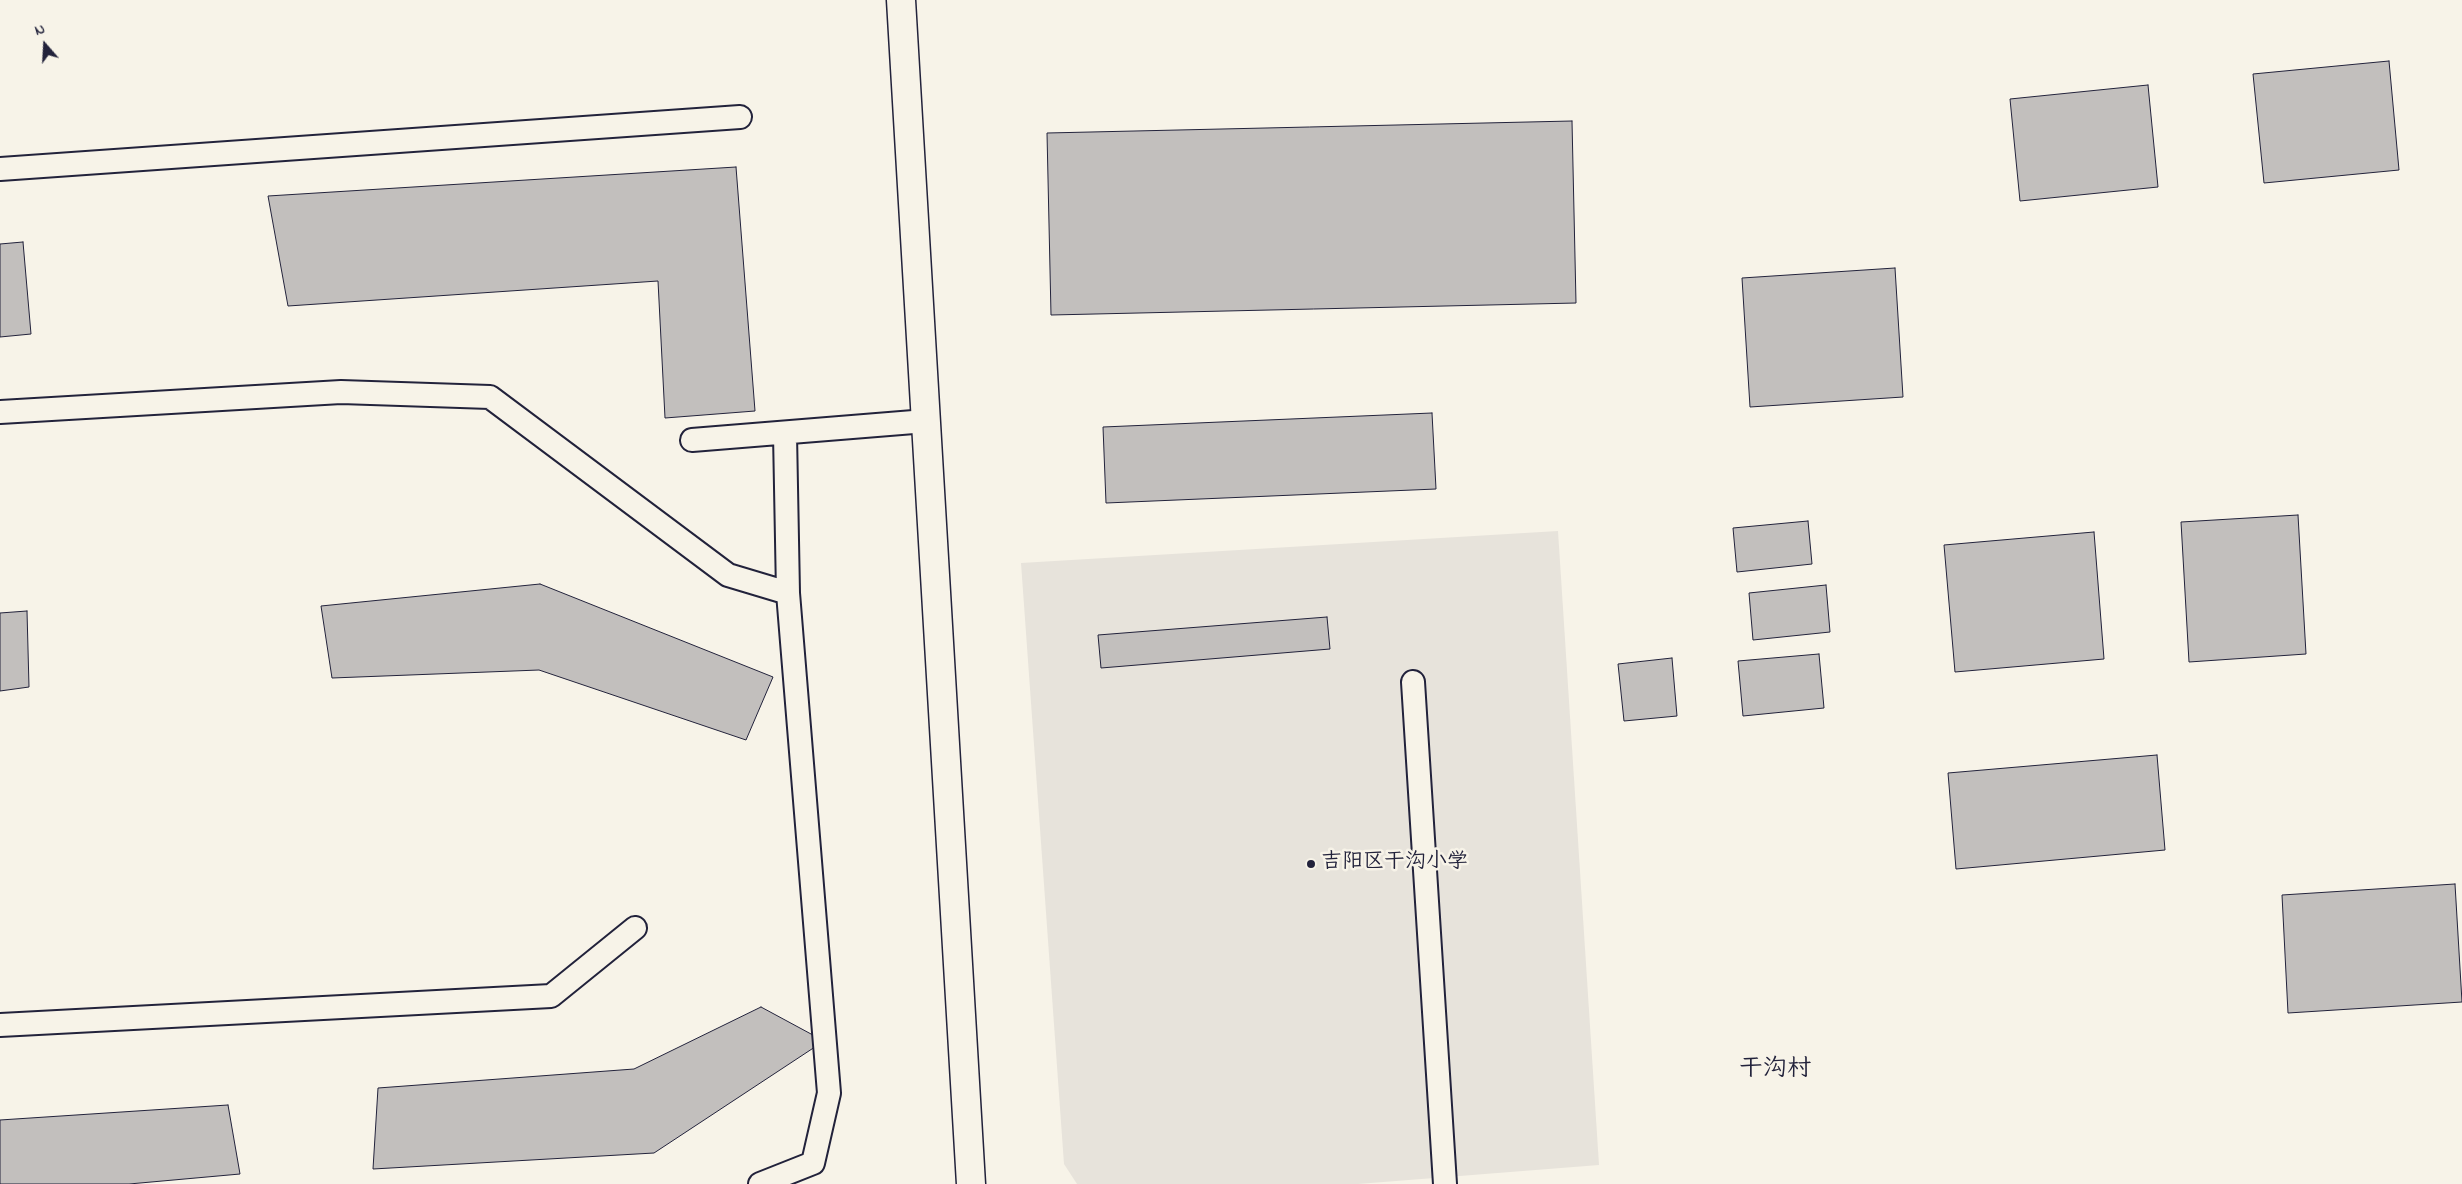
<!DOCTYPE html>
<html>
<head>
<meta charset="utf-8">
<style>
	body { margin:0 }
	#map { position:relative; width:2462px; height:1184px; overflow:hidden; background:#f7f3e8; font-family:"Indie Flower",sans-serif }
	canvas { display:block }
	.north { position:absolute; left:20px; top:20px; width:50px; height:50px; -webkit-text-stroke:4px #f7f3e8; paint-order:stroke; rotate:341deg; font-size:14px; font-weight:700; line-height:20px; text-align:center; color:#22223b }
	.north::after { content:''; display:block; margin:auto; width:18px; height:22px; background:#22223b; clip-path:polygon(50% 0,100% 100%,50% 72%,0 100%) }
</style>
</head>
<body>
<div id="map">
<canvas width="2462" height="1184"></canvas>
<div class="north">N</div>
</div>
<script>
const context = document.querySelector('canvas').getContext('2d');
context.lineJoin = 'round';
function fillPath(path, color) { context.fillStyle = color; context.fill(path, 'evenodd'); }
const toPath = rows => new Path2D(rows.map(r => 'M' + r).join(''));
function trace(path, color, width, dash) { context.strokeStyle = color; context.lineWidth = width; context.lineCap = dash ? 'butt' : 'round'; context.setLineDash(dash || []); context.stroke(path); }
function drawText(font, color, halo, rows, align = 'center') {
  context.font = font + ' "Indie Flower","LXGW WenKai TC",sans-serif'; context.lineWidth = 5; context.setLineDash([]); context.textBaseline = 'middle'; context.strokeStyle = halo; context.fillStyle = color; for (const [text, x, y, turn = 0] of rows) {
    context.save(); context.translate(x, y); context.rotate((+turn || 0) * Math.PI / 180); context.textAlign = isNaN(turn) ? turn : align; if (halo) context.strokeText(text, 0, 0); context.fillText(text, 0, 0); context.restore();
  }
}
fillPath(toPath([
	[1558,531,1599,1165,1358,1184,1077,1184,1064,1164,1021,563]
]), '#e7e3db');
const building = toPath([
	[2389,61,2399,170,2264,183,2253,74,2389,61],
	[2148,85,2158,187,2020,201,2010,99,2148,85],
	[1572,121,1576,303,1051,315,1047,133,1572,121],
	[736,167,755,411,665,418,658,281,288,306,268,196,736,167],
	[23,242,31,334,0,337,0,244,23,242],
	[1895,268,1903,397,1750,407,1742,278,1895,268],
	[1432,413,1436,489,1106,503,1103,427,1432,413],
	[2298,515,2306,654,2189,662,2181,522,2298,515],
	[1808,521,1812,564,1737,572,1733,528,1808,521],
	[2094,532,2104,659,1955,672,1944,545,2094,532],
	[540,584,773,677,746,740,539,670,332,678,321,606,540,584],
	[1826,585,1830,632,1753,640,1749,593,1826,585],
	[27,611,29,687,0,691,0,613,27,611],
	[1327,617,1330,649,1101,668,1098,635,1327,617],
	[1819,654,1824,708,1743,716,1738,661,1819,654],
	[1672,658,1677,716,1624,721,1618,664,1672,658],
	[2157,755,2165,850,1956,869,1948,773,2157,755],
	[2455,884,2462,1002,2288,1013,2282,895,2455,884],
	[761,1007,824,1041,654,1153,373,1169,378,1088,634,1069,761,1007],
	[228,1105,240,1174,129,1184,0,1184,0,1120,228,1105]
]);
fillPath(building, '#c2bfbd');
trace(building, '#22223b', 1);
const lane = toPath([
	[0,169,740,117],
	[0,412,341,392,490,397,728,575,788,593],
	[692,440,926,421],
	[1413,682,1445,1184],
	[0,1025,551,996,635,928],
	[760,1184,813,1163,829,1093,788,593,785,434]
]);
const secondary = toPath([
	[901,0,971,1184]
]);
trace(lane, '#22223b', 26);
trace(secondary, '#22223b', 31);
trace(lane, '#f7f3e8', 22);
trace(secondary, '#f7f3e8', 28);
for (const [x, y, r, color] of [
	[1311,864,5,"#22223b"]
]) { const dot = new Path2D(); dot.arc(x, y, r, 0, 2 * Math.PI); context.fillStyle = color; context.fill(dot); trace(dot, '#f7f3e8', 2); }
drawText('21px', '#22223b', '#f7f3e8', [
	["吉阳区干沟小学",1321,864]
], 'left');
drawText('24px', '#22223b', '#f7f3e8', [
	["干沟村",1775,1071]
]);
</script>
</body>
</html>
